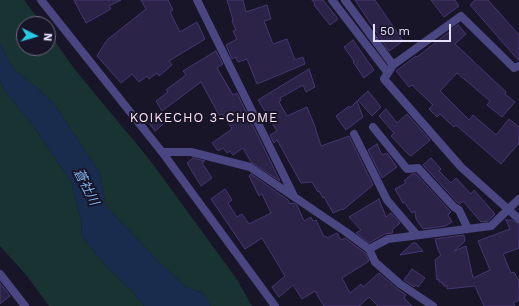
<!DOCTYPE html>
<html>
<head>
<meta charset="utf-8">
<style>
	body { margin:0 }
	#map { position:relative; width:519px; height:306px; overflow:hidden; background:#191529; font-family:"Work Sans",sans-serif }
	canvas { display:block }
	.north { position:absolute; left:16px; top:16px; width:40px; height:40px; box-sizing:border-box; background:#191529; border:1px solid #6b677d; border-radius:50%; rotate:95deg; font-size:11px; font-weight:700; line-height:16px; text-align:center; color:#e5e1fb }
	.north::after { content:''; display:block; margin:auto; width:14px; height:18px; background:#26c9e2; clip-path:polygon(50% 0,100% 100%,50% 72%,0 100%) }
	.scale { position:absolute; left:373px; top:24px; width:78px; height:18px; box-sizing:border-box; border:2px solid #e5e1fb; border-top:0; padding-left:5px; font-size:12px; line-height:14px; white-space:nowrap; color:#e5e1fb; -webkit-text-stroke:3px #191529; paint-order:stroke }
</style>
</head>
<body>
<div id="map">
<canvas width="519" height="306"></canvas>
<div class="north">N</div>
<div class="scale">50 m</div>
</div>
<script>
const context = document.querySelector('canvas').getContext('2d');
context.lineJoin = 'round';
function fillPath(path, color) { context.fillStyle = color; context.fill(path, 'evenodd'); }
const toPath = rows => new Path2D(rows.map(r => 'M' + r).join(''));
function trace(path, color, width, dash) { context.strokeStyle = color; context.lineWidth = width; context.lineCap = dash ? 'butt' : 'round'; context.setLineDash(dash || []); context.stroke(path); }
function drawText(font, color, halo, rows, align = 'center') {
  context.font = font + ' "Work Sans","Noto Sans JP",sans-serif'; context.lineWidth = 4; context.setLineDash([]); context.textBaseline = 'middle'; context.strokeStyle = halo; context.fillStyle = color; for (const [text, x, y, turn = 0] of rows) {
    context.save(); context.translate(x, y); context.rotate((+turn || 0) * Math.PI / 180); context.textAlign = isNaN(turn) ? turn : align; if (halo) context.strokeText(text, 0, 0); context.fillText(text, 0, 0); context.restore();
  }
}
fillPath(toPath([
	[0,0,24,0,42,24,24,24,24,48,48,48,48,32,76,71,149,159,236,278,252,306,211,306,203,293,186,287,159,262,106,206,100,173,53,102,13,68,0,43],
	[0,80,3,89,31,123,71,182,81,221,82,236,104,264,133,292,144,306,49,306,27,276,0,246]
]), '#193333');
fillPath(toPath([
	[0,43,13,68,53,102,100,173,106,206,159,262,186,287,203,293,211,306,144,306,133,292,104,264,82,236,81,221,71,182,31,123,3,89,0,80]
]), '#192c4e');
const building = toPath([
	[74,0,121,0,109,6,111,9,86,23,74,0],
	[141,0,168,0,173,10,170,12,180,32,197,22,205,39,169,61,172,65,159,76,157,73,149,79,147,76,139,82,132,74,121,83,97,56,107,40,146,9,141,0],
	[227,0,243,0,246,12,267,5,271,19,264,21,273,44,287,39,295,60,303,57,305,64,257,84,247,59,238,62,235,57,232,59,226,45,237,39,233,31,236,30,232,21,233,20,227,0],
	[312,0,323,0,338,19,330,25,314,5,315,4,312,0],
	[355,0,375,0,403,41,389,51,355,0],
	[431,0,455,0,459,6,444,17,431,0],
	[475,0,488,0,519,35,519,61,470,5,475,0],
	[458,25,466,34,455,44,506,92,505,94,515,102,502,117,487,105,490,101,457,73,440,91,469,120,473,115,496,135,509,119,519,127,519,143,501,164,456,125,454,127,440,114,437,117,429,109,433,105,412,85,409,87,396,71,416,56,417,57,458,25],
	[353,40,374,70,364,78,353,62,354,61,344,47,353,40],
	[216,51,223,64,217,68,233,95,237,93,280,181,251,162,243,148,233,155,230,151,227,153,223,148,218,151,212,143,232,129,222,114,219,115,201,82,162,111,156,101,168,92,166,90,186,75,183,71,216,51],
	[309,69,315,87,306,92,303,85,280,98,281,100,279,102,287,116,307,107,314,124,321,146,349,136,373,185,343,210,342,209,333,213,324,197,323,198,319,191,318,192,312,182,301,183,277,140,274,143,270,135,277,131,258,100,309,69],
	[368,91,381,107,372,116,358,100,368,91],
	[357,101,363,117,346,130,336,116,349,106,350,108,357,101],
	[386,109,397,123,407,114,430,140,411,156,408,154,391,136,394,133,379,116,386,109],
	[162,112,168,120,155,131,149,123,162,112],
	[377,144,382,155,387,153,397,167,382,178,368,150,377,144],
	[193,158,205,161,202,163,212,178,201,186,187,163,193,158],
	[431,158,441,169,439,171,451,183,456,178,471,194,474,190,495,214,488,221,481,222,463,201,460,204,458,203,423,165,431,158],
	[251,174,288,200,290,204,293,203,297,205,304,221,311,217,313,221,316,220,324,237,326,236,327,238,337,233,341,240,345,238,365,253,369,261,342,278,350,293,361,284,363,287,379,273,396,288,406,295,404,298,412,306,378,306,369,297,359,306,324,306,315,291,302,299,293,285,279,297,272,287,285,276,262,238,245,249,211,199,225,189,232,200,228,203,237,217,242,214,249,224,271,213,262,194,259,196,249,176,251,174],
	[412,174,416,174,451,212,448,215,452,222,445,226,423,229,416,219,415,211,412,213,404,202,403,203,395,189,406,183,404,181,412,174],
	[379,199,386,217,391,213,400,223,392,230,393,232,392,233,385,234,369,243,356,233,361,230,349,217,379,199],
	[506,220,512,220,519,224,519,248,503,254,511,273,514,272,519,281,519,300,513,303,515,306,484,306,475,286,447,289,447,286,444,286,444,284,442,284,442,282,439,282,439,279,437,280,435,260,441,255,438,250,435,239,464,235,465,241,454,251,466,246,473,278,490,270,478,241,510,229,506,220],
	[413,243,416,243,423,251,400,255,413,243],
	[412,269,425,278,418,287,416,285,414,287,404,280,412,269],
	[0,283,10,296,0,304,0,283]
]);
fillPath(building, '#2c2348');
trace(building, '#453871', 1);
trace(toPath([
	[41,0,162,152,275,306],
	[197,0,294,196],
	[332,0,388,73],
	[345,0,393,65,384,79,461,167,519,219],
	[393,65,461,16,514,68,519,66],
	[373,127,407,169,418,168,454,207,459,210,468,229],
	[354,134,387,200,417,235],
	[162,152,191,152,250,167,346,232,369,249,375,262,400,284,433,306],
	[369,249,388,239,491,226,519,199],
	[0,274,25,306]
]), '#4a4682', 8);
context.letterSpacing = '1px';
drawText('13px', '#fbe3f2', '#191529', [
	["KOIKECHO 3-CHOME",204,118]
]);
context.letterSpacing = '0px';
drawText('italic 13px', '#7db5ed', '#191529', [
	["蒼社川",86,187,63]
]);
</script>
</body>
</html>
